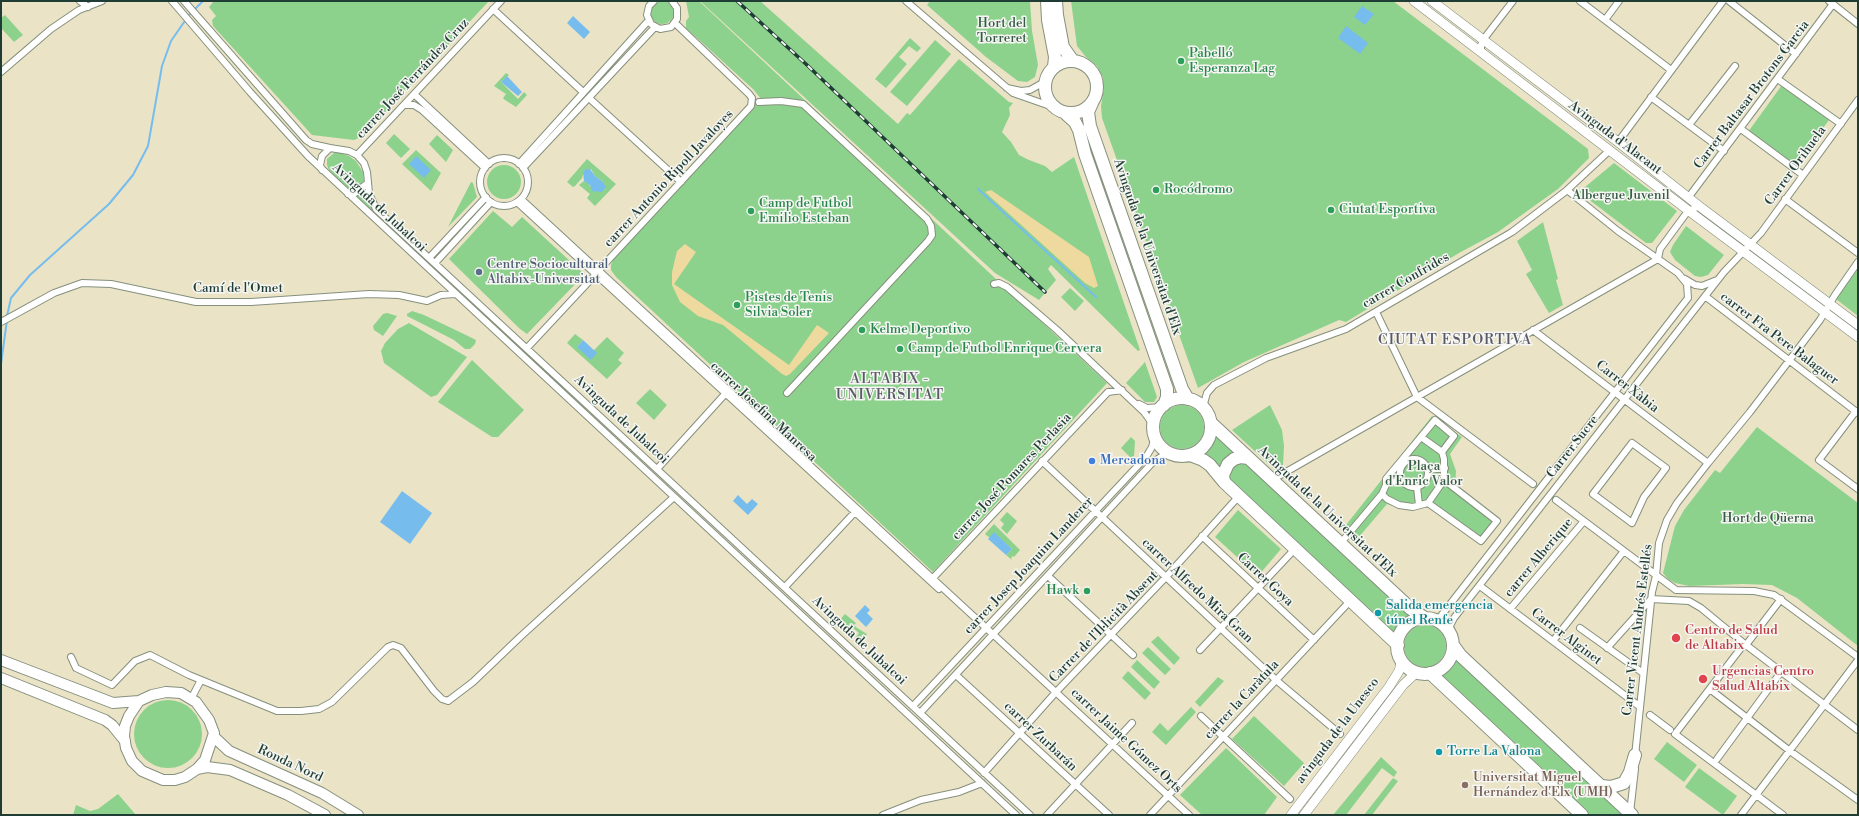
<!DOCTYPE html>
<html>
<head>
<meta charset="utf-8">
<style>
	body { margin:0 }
	#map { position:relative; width:1859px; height:816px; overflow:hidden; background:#ebe3c6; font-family:"Libre Bodoni",serif }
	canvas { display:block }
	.frame { position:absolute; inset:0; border:2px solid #1f3d34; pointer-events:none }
</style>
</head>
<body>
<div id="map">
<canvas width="1859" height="816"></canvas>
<div class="frame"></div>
</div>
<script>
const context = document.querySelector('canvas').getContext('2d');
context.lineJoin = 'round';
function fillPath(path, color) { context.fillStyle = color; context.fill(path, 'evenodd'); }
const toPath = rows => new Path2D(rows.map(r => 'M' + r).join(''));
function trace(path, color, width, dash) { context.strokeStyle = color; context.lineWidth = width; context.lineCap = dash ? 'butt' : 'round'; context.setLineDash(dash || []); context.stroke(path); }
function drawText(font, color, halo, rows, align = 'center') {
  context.font = font + ' "Libre Bodoni",serif'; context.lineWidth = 3; context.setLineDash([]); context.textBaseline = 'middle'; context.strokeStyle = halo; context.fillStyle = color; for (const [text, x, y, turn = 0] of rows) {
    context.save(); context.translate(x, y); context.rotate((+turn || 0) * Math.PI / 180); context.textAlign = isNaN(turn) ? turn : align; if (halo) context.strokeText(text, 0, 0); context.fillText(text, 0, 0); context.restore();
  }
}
fillPath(toPath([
	'650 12a12 12 0 1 1 24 0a12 12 0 1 1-24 0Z',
	[214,1,489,1,363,136,354,140,312,135,213,26,212,20,216,16,209,7],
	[686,1,699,1,1107,383,933,572,616,277,611,270,611,265,613,260,618,253,754,105,755,100,762,100,753,89,686,28,686,21,689,17],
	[700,1,760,1,898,124,907,113,910,115,959,59,1009,102,1013,103,1009,108,1010,115,1002,132,1011,142,1019,155,1029,160,1045,166,1052,172,1074,157,1140,350,1138,351,1051,265,1048,269,1056,280,1039,300,995,273],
	[930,1,1030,1,1032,31,1038,65,1035,77,1027,82,1018,81,986,57,927,5],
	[1071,1,1393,1,1588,149,1589,158,1558,189,1498,232,1459,253,1346,322,1339,320,1244,362,1198,388,1102,118,1101,106,1104,88,1103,78,1097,66,1086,57,1077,46],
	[5,15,23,35,14,42,1,28,1,18],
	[910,38,921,48,917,52,909,46,899,57,907,64,886,88,875,79],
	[935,40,951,54,907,106,890,92],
	[506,73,509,75,501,82,518,99,524,92,527,95,516,107,505,100,503,98,506,94,494,86],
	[1782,85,1829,120,1794,167,1748,132],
	[394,134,410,149,401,158,386,143],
	[437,135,453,150,446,162,429,144],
	[416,150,441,173,431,191,402,164],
	[338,152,349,156,356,161,363,172,364,181,356,189,348,188,329,170,327,165,327,159,334,153],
	[587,159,616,184,595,206,587,198,590,194,579,185,584,181,588,183,594,191,605,189,602,181,595,176,591,169,584,171,582,178,575,186,573,187,567,182],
	[1614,163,1677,211,1652,243,1646,243,1579,192],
	'487 182a17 17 0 1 1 34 0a17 17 0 1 1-34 0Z',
	[471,182,473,183,477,197,448,227],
	[366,190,371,205,414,249,355,195],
	[493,211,512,227,522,217,583,273,583,276,527,334,520,329,449,259],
	[1543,222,1558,279,1556,280,1563,305,1549,313,1526,274,1532,270,1517,241],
	[1686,226,1724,255,1708,275,1701,277,1695,276,1675,260,1670,252,1673,245],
	[1858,269,1858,316,1836,299],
	[1070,288,1084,301,1075,311,1061,297],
	[412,311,424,315,468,336,476,340,475,344,470,349,465,349,454,340,407,316,407,314],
	[387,313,397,316,383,336,374,330,373,326,383,314],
	[409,323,467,357,437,395,431,397,384,363,381,351,385,343,398,329],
	[575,334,583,340,577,347,594,350,607,337,624,353,618,360,622,363,607,379,567,343],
	[472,360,524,410,498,437,492,437,438,402],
	[1145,362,1157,397,1154,402,1145,402,1126,383],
	[650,389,667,405,654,420,636,403],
	'1160 427a22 22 0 1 1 44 0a22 22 0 1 1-44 0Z',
	[1270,405,1282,430,1284,446,1283,465,1275,470,1232,430],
	[1432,416,1462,437,1450,454,1456,471,1455,486,1499,520,1482,544,1428,505,1415,509,1402,509,1387,504,1358,538,1346,525],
	[1757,427,1858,503,1858,646,1797,598,1772,585,1743,584,1689,586,1675,583,1668,579,1663,573,1675,526,1684,510,1715,470,1720,473],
	[1215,432,1237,452,1222,469,1201,455,1211,443],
	[1131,437,1135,441,1134,457,1131,458,1121,448],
	[1246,460,1413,614,1401,622,1394,634,1228,480,1233,461],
	[1238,510,1281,549,1258,576,1215,537],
	[1007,512,1017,521,1007,534,1001,528,1004,524,1000,520],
	[994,524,1020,550,1014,557,1013,556,1011,558,1012,560,1006,555,1012,549,994,533,990,538,985,534],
	[845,614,856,623,854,625,857,628,867,634,859,643,855,638,859,633,853,628,848,632,838,622],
	'1404 646a21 21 0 1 1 42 0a21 21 0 1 1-42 0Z',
	[1158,636,1180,658,1174,665,1151,642],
	[1148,647,1171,669,1165,675,1142,653],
	[1456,658,1626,815,1584,815,1439,681],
	[1137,660,1160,682,1154,689,1131,667],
	[1128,671,1151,693,1145,700,1122,678],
	[1218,677,1224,681,1200,707,1195,702],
	'134 734a34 34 0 1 1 68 0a34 34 0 1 1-68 0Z',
	[1191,707,1196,712,1166,745,1152,732,1160,723,1168,731],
	[1254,716,1304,763,1284,786,1232,739],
	[1667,742,1697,765,1684,782,1654,759],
	[1226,748,1277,797,1264,815,1202,815,1180,795],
	[1381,757,1397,772,1394,777,1382,768,1346,815,1333,815],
	[1699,768,1737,796,1723,815,1685,787],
	[1393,778,1398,781,1372,815,1364,815],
	[118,794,136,815,73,815,76,805,90,811,98,809]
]), '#8cd28c');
fillPath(toPath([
	[991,190,1089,257,1098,286,1094,288,1085,283,985,192],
	[685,244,696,252,674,284,789,365,817,325,829,333,790,374,786,376,782,374,723,325,698,316,680,302,672,285,672,272,677,251]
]), '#eeda9e');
fillPath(toPath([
	[1362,6,1374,14,1365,25,1354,17],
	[573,16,590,32,584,39,567,23],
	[1346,26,1368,43,1360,54,1338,38],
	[507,76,522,92,518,96,501,82],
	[416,156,431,170,424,178,409,164],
	[586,169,590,169,595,176,602,181,606,187,602,192,592,191,590,185,584,181,583,172],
	[583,340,597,353,591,360,577,347],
	[402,491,432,513,410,544,380,522],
	[738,495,747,504,752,499,758,504,748,515,733,501],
	[994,532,1012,549,1006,555,988,539],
	[865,605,870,610,867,613,873,619,866,627,855,616]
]), '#76bdee');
trace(toPath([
	[978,189,1096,297],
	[7,316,11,298,30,275,109,204,133,175,148,146,162,66,171,41,189,15,203,1],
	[1,467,1,364,7,320],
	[1,771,1,807]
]), '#76bdee', 2);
const street = toPath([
	[80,1,88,7],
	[172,1,250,92,308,156,1016,815],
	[184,1,306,140,312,144,330,148],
	[654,1,649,6,647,15,651,24,660,29,671,27,677,19,677,8,672,1],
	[906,1,1013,93,1053,107],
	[1580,1,1671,70],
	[1729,1,1796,54],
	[1829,1,1858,24],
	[493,9,583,92],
	[1605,20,1619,1],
	[1481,52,1481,45,1483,40,1513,1],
	[1,72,51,29,79,10,102,1],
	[1779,80,1841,124],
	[1007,88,1021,91,1030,90,1046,81],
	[414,94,489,164],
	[1651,97,1724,151],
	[589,98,681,182],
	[759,102,781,101,803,104,927,219,931,226,932,235,928,241,787,393],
	[404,105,414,105,422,110,485,168],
	[1689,125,1735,66],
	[1741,129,1803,175],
	[1618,142,1723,1],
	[357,155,501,1],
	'480 182a24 24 0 1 1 48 0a24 24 0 1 1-48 0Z',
	[519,164,649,20],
	[523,168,655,27],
	[322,170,320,165,322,156,330,148,349,151,357,155,364,163,367,172,369,193,376,209,1030,815],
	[348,194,355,193,368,183],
	[1688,198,1833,4],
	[521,199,1189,815],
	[1785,199,1858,253],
	[517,202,939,589],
	[429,258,486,197],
	[435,263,491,202],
	[599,270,751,106,752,98,749,94,675,23],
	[1685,279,1695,285,1702,286,1717,280],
	[994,284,999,283,1007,287,1057,330,1144,412,1154,426],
	[1705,296,1858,413],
	[1376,312,1417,397,1533,484],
	[1,322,54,293,82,283,111,284,196,302,251,302,369,294,399,295,427,301,441,295,455,294],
	[1533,330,1708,463],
	[527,348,596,274],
	[1139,404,1147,408,1162,407],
	[1203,407,1207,393,1214,385,1266,358,1346,329,1512,232,1566,191,1610,150],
	[1856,411,1819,460,1858,489],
	[1421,437,1442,452],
	[1632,443,1666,468,1644,497,1632,523,1593,494,1632,443],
	'1400 473a14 14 0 1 1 28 0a14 14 0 1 1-28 0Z',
	[1042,461,1276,680,1340,734],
	[657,469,726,393],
	[1428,470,1445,468],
	[1272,480,1658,259,1660,249,1685,215,1689,211,1699,206],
	[1386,484,1401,479],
	[1417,487,1419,505],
	[1556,500,1676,590,1754,591,1774,595,1858,657],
	[1428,503,1444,480],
	[1202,536,1314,640],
	[1345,538,1382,494,1386,485,1386,479,1435,420,1454,436,1442,452,1444,459,1444,480,1497,521,1481,541,1428,503,1413,507,1399,505,1387,499,1382,494],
	[1048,576,1133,655],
	[933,578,1108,392,1122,390],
	[1480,586,1639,706],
	[785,587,855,512],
	[1781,599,1746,645,1741,648,1675,734,1783,815],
	[1510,609,1584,521],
	[1437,621,1688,298,1687,284,1678,273,1618,231,1567,190],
	[1580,628,1643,673],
	[1448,630,1454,618,1702,300,1724,272,1761,233,1858,100],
	[1553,641,1624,551],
	[1607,648,1651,599,1689,601,1701,608,1746,645,1858,730],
	[1200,650,1292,552],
	[71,657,76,668,112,685,135,661,150,655,189,675,277,711,301,711,319,709,332,702,388,647,393,645,401,648,434,691,442,699,448,701,473,682,520,637,674,497],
	[956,675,1109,815],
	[1711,690,1790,751,1858,800],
	[191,699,201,680],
	[913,706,1146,457,1152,447,1155,436],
	[920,713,1153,462,1169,452],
	[1650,715,1670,730],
	[1201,716,1290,799],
	[1635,756,1652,592,1656,576,1659,543,1667,520,1677,503,1708,463,1750,412,1820,320,1835,295,1858,262],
	[1717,759,1781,672],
	[984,773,1056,692,1166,577,1239,496],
	[1630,813,1635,769],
	[883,815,921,800,959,792,982,783],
	[1047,815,1132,723],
	[1150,815,1351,600],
	[1741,815,1858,660]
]);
const secondary = toPath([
	[1414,1,1689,211,1858,337],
	[1432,1,1618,142,1699,206,1858,325],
	[1291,815,1389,687,1399,671,1402,660],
	[1304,815,1403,685,1417,672]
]);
const primary = toPath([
	[1,660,113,703,139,701],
	[1,678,105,720,112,725,125,741],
	[166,692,181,693,196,702,209,720,214,733,205,760,197,769,185,777,175,780,163,780,142,771,132,761,126,748,124,736,125,726,129,716,139,701,152,695,166,692],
	[213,736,229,751,322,793,358,815],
	[197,769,207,767,230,770,288,795,325,815]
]);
const highway = toPath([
	[1047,1,1048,20,1055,57,1054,67],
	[1056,1,1057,15,1063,47,1073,61],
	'1045 87a26 26 0 1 1 52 0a26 26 0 1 1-52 0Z',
	[1092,103,1088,112,1090,126,1182,389,1188,399],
	[1065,113,1075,122,1079,130,1085,154,1167,389,1167,397,1164,405],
	'1153 427a29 29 0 1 1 58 0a29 29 0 1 1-58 0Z',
	[1211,423,1411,609,1425,618],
	[1190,455,1203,460,1210,465,1224,482,1398,645],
	[1224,482,1223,475,1228,464,1234,459,1241,457,1248,458],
	'1397 646a28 28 0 1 1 56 0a28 28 0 1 1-56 0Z',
	[1453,645,1461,656,1632,815],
	[1430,673,1582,815],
	[1602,786,1611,787,1624,783,1630,772,1635,755]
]);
trace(street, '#85907d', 8);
trace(secondary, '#85907d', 10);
trace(primary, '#85907d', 12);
trace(highway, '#85907d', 14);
trace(street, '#fff', 6);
trace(secondary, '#fff', 9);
trace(primary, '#fff', 10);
trace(highway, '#fff', 12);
const rail = toPath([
	[737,1,807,65,1045,292]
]);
trace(rail, '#1f3d34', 3.5);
trace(rail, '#f6f6f2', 2, [6]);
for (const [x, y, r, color] of [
	[1181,61,4,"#2e9e5b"],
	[1156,190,4,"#2e9e5b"],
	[1331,210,4,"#2e9e5b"],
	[751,211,4,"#2e9e5b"],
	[479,272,4,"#5c6f8a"],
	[737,305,4,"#2e9e5b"],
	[862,330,4,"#2e9e5b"],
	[900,349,4,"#2e9e5b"],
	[1092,461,4,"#3f7fe0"],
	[1087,591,4,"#2e9e5b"],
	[1378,613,4,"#0f9aa8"],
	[1676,638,5,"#e0444e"],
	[1703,679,5,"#e0444e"],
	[1439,752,4,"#0f9aa8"],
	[1465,785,4,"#8d6e63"]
]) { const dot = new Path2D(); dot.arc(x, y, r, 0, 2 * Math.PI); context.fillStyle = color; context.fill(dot); trace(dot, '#f6f6f2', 1.5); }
drawText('13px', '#355b46', '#f6f6f2', [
	["Hort del",1002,24],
	["Torreret",1002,39],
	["Albergue Juvenil",1621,196],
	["Plaça",1424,467],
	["d'Enric Valor",1424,482],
	["Hort de Qüerna",1768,519]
]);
drawText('13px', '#27864d', '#f6f6f2', [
	["Pabelló",1189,54],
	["Esperanza Lag",1189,69],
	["Rocódromo",1164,190],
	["Camp de Futbol",759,204],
	["Emilio Esteban",759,219],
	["Ciutat Esportiva",1339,210],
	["Pistes de Tenis",745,298],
	["Silvia Soler",745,313],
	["Kelme Deportivo",870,330],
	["Camp de Futbol Enrique Cervera",908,349],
	["Hawk",1079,591,"right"]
], 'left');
drawText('13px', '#1f3d34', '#f6f6f2', [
	["carrer José Ferrández Cruz",413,79,-47],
	["Carrer Baltasar Brotons Garcia",1752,95,-53],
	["Avinguda d'Alacant",1615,138,37],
	["Carrer Orihuela",1796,166,-54],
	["carrer Antonio Ripoll Javaloyes",669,179,-47],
	["Avinguda de Jubalcoi",379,208,43],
	["Avinguda de la Universitat d'Elx",1147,247,71],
	["carrer Confrides",1406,281,-30],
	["Camí de l'Omet",238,289],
	["carrer Fra Pere Balaguer",1779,339,37],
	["Carrer Xàbia",1627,387,38],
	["carrer Josefina Manresa",763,412,43],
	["Avinguda de Jubalcoi",621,420,43],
	["Carrer Sucre",1573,447,-52],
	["carrer José Pomares Perlasia",1012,477,-47],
	["Avinguda de la Universitat d'Elx",1327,512,43],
	["carrer Alberique",1539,558,-50],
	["carrer Josep Joaquim Landerer",1029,566,-47],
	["Carrer Goya",1265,580,43],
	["carrer Alfredo Mira Gran",1197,591,43],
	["Carrer de l'Il·licità Absent",1104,627,-46],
	["Carrer Vicent Andrés Estellés",1638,630,-83],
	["Carrer Alginet",1566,637,37],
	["Avinguda de Jubalcoi",859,641,43],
	["carrer la Caràtula",1242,700,-47],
	["avinguda de la Unesco",1338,731,-53],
	["carrer Zurbarán",1040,737,43],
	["carrer Jaime Gómez Orts",1126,741,43],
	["Ronda Nord",290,764,25]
]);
drawText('13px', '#4e5e75', '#f6f6f2', [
	["Centre Sociocultural",487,265],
	["Altabix-Universitat",487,280]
], 'left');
drawText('13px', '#366cbe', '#f6f6f2', [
	["Mercadona",1100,461]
], 'left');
drawText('13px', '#0d838f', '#f6f6f2', [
	["Salida emergencia",1386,606],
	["túnel Renfe",1386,621],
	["Torre La Valona",1447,752]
], 'left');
drawText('13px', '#be3a42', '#f6f6f2', [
	["Centro de Salud",1685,631],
	["de Altabix",1685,646],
	["Urgencias Centro",1712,672],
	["Salud Altabix",1712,687]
], 'left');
drawText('13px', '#785e54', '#f6f6f2', [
	["Universitat Miguel",1473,778],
	["Hernández d'Elx (UMH)",1473,793]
], 'left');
context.letterSpacing = '1px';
drawText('14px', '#595a68', '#f6f6f2', [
	["CIUTAT ESPORTIVA",1455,341],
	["ALTABIX -",890,380],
	["UNIVERSITAT",890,396]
]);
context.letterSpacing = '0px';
</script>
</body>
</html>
